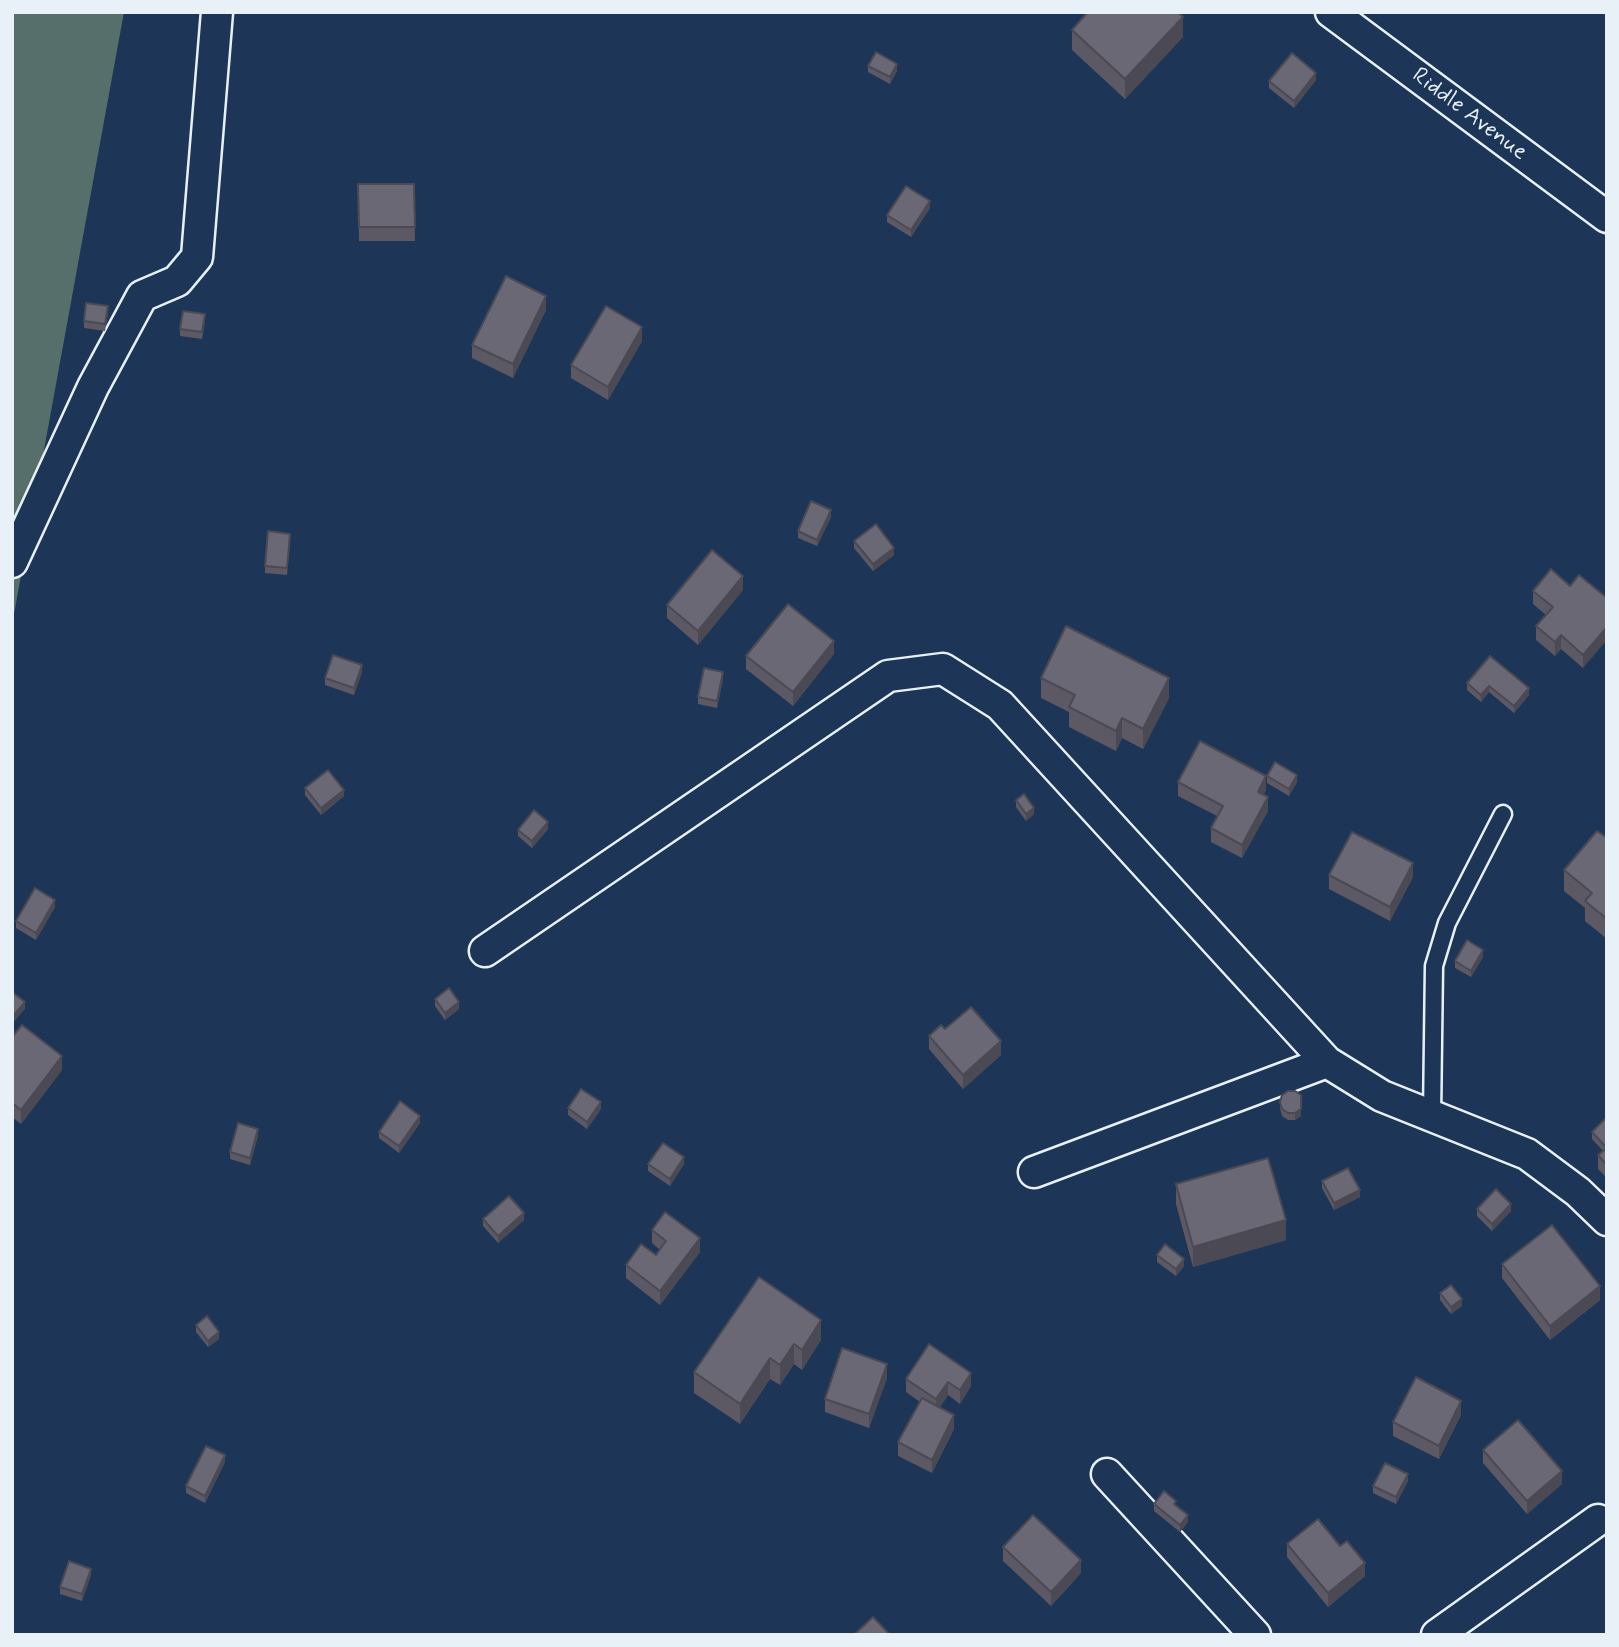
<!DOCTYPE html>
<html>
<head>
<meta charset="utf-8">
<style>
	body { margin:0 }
	#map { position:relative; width:1619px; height:1647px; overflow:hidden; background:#1d3557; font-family:Mynerve,sans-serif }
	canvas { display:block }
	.frame { position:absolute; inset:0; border:14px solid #e8f1f8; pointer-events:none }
</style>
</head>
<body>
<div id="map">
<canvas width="1619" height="1647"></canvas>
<div class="frame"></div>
</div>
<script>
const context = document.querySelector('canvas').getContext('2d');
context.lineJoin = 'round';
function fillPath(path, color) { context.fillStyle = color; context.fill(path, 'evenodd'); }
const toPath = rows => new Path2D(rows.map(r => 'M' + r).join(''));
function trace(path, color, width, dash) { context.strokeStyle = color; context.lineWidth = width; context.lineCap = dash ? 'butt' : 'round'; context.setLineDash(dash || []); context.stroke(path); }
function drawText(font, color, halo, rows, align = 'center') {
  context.font = font + ' Mynerve,sans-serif'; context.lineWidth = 6; context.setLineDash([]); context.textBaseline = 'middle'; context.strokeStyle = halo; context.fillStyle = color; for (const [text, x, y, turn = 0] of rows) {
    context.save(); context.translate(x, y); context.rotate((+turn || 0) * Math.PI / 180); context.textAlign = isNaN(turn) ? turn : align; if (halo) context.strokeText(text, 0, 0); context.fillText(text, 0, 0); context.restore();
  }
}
fillPath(toPath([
	[12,12,124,12,12,625]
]), '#576f6b');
const lane = toPath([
	[1432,1116,1434,966,1447,923,1503,814]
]);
const street = toPath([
	[1331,12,1607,217],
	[12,562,93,387,142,296,177,281,197,257,217,12],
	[485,951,888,676,943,669,1000,705,1327,1062,1382,1096,1527,1154,1578,1192,1607,1220],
	[1034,1172,1327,1062],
	[1107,1474,1255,1635],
	[1437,1635,1598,1520]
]);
trace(lane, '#e8f1f8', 21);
trace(street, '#e8f1f8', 35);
trace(lane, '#1d3557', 16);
trace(street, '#1d3557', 30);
fillPath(toPath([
	[1072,30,1183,37,1125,99,1072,50],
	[868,66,897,71,890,84,868,72],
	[1316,80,1294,108,1269,88,1269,81],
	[358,184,414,184,415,241,359,241],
	[930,208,911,237,887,222,887,215],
	[546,310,513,378,472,358,472,345],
	[108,313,105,331,84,328,84,321],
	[205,321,202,339,180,336,180,329],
	[642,341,608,400,571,378,571,365],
	[831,517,817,546,798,538,798,531],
	[290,541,287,575,265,573,265,566],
	[854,541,894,555,873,571,854,548],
	[1570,586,1607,598,1583,668,1561,649,1555,656,1536,640,1536,626,1546,615,1533,604,1533,591],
	[743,590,698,645,667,618,667,605],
	[834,654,793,706,746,669,746,656],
	[1490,656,1529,695,1514,713,1489,692,1481,702,1467,690,1467,683],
	[362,672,354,695,325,685,325,678],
	[1041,678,1169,698,1143,749,1122,738,1116,751,1069,727,1069,712,1041,698],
	[723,679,717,708,698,704,698,697],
	[1267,776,1297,782,1289,796,1267,783],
	[1178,782,1266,790,1263,795,1268,811,1242,858,1211,842,1211,828,1217,816,1178,796],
	[305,788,344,796,321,815,305,795],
	[1016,800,1034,814,1026,821,1016,807],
	[548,829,532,848,518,836,518,830],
	[1607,838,1607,939,1585,921,1585,908,1564,891,1564,870],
	[1329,875,1413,877,1390,921,1329,889],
	[55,907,36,940,16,928,16,921],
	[1483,957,1471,977,1455,968,1455,961],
	[435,999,459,1009,445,1020,435,1006],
	[929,1036,1001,1055,963,1089,929,1049],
	[12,1037,62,1070,21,1124,12,1117],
	[1280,1102,1301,1116,1295,1120,1288,1120,1282,1116,1280,1109],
	[568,1108,601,1109,587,1129,568,1115],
	[1607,1117,1607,1178,1598,1169,1598,1155,1603,1151,1592,1139,1592,1132],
	[420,1123,399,1153,379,1138,379,1132],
	[258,1136,250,1165,230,1159,230,1152],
	[648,1164,684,1164,670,1186,648,1171],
	[1322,1181,1360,1197,1334,1210,1322,1188],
	[1176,1184,1286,1240,1193,1267,1176,1204],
	[1477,1209,1511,1211,1492,1231,1477,1216],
	[483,1219,524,1220,498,1243,483,1226],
	[652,1230,700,1252,660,1305,626,1278,626,1265,656,1255,660,1250,652,1243],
	[1157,1255,1184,1266,1176,1276,1157,1262],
	[1502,1264,1600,1300,1550,1340,1502,1278],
	[759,1277,821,1340,802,1370,794,1364,780,1385,770,1379,740,1424,694,1393,694,1372],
	[1440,1293,1462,1306,1451,1314,1440,1300],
	[196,1325,219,1339,208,1347,196,1332],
	[929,1344,971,1386,960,1404,948,1395,940,1407,954,1429,932,1473,898,1456,898,1442,920,1402,906,1392,906,1379],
	[887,1378,869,1428,825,1412,825,1399],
	[1461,1415,1439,1459,1393,1436,1393,1422],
	[1483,1450,1562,1484,1527,1514,1483,1463],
	[225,1462,205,1503,186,1493,186,1486],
	[1408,1481,1396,1504,1373,1493,1373,1486],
	[1154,1504,1176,1506,1188,1522,1180,1532,1154,1511],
	[1287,1544,1365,1576,1328,1607,1287,1557],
	[1003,1547,1081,1573,1051,1606,1003,1561],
	[91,1575,82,1601,60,1594,60,1587]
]), '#5c5965');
fillPath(toPath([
	[1183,17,1183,37,1125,99,1125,79],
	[897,64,897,71,890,84,890,77],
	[1316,73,1316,80,1294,108,1294,101],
	[930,201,930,208,911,237,911,230],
	[546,296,546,310,513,378,513,364],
	[642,327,642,341,608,400,608,387],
	[831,510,831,517,817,546,817,540],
	[894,548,894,555,873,571,873,564],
	[743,576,743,590,698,645,698,631],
	[1607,627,1607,640,1583,668,1583,655],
	[1561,635,1561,649,1555,656,1555,642],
	[834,641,834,654,793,706,793,692],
	[362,665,362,672,354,695,354,688],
	[723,672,723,679,717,708,717,701],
	[1169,678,1169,698,1143,749,1143,729],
	[1489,686,1489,692,1481,702,1481,695],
	[1529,688,1529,695,1514,713,1514,706],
	[1122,718,1122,738,1116,751,1116,731],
	[1297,775,1297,782,1289,796,1289,789],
	[1266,776,1266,790,1258,806,1258,792],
	[344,790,344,796,321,815,321,808],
	[1268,797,1268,811,1242,858,1242,845],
	[1034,808,1034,814,1026,821,1026,814],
	[548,822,548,829,532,848,532,841],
	[1413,863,1413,877,1390,921,1390,907],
	[55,900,55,907,36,940,36,933],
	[1483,950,1483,957,1471,977,1471,971],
	[25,1002,25,1009,12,1024,12,1017],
	[459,1002,459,1009,445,1020,445,1013],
	[1001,1041,1001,1055,963,1089,963,1075],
	[62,1056,62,1070,21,1124,21,1110],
	[601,1102,601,1109,587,1129,587,1122],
	[1301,1109,1301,1116,1295,1120,1295,1113],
	[420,1116,420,1123,399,1153,399,1146],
	[258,1129,258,1136,250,1165,250,1158],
	[684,1157,684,1164,670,1186,670,1179],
	[1360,1190,1360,1197,1334,1210,1334,1203],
	[1511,1204,1511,1211,1492,1231,1492,1224],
	[524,1213,524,1220,498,1243,498,1236],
	[1286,1220,1286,1240,1193,1267,1193,1247],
	[700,1238,700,1252,660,1305,660,1291],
	[1184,1259,1184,1266,1176,1276,1176,1269],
	[1600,1286,1600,1300,1550,1340,1550,1326],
	[1462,1299,1462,1306,1451,1314,1451,1307],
	[821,1320,821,1340,802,1370,802,1350],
	[219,1332,219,1339,208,1347,208,1341],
	[794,1344,794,1364,780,1385,780,1365],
	[770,1358,770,1379,740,1424,740,1404],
	[887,1364,887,1378,869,1428,869,1414],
	[971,1373,971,1386,960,1404,960,1390],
	[948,1382,948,1395,936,1413,936,1399],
	[1461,1401,1461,1415,1439,1459,1439,1446],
	[954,1415,954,1429,932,1473,932,1460],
	[225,1455,225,1462,205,1503,205,1496],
	[1562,1471,1562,1484,1527,1514,1527,1501],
	[1408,1474,1408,1481,1396,1504,1396,1497],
	[1188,1515,1188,1522,1180,1532,1180,1525],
	[1081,1560,1081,1573,1051,1606,1051,1592],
	[1365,1563,1365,1576,1328,1607,1328,1593],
	[91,1569,91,1575,82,1601,82,1594]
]), '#4b4953');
const building = toPath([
	[1088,12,1178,12,1183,17,1125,79,1072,30,1088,12],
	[876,52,897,64,890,77,868,66,876,52],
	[1292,53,1316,73,1294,101,1269,81,1292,53],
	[358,184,414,184,415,227,359,227,358,184],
	[906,186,930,201,911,230,887,215,906,186],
	[506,276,546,296,513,364,472,345,506,276],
	[86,303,108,306,105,324,84,321,86,303],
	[606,306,642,327,608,387,571,365,606,306],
	[183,311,205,314,202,332,180,329,183,311],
	[811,501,831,510,817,540,798,531,811,501],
	[876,524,894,548,873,564,854,541,876,524],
	[268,531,290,534,287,568,265,566,268,531],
	[712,550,743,576,698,631,667,605,712,550],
	[1551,569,1570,586,1579,575,1607,598,1607,627,1583,655,1561,635,1555,642,1536,626,1553,607,1533,591,1551,569],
	[788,604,834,641,793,692,746,656,788,604],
	[1066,626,1169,678,1143,729,1122,718,1116,731,1069,707,1075,695,1041,678,1066,626],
	[333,655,362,665,354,688,325,678,333,655],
	[1490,656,1529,688,1514,706,1489,686,1481,695,1467,683,1490,656],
	[704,668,723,672,717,701,698,697,704,668],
	[1200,741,1266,776,1258,792,1268,797,1242,845,1211,828,1223,806,1178,782,1200,741],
	[1275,762,1297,775,1289,789,1267,776,1275,762],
	[328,770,344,790,321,808,305,788,328,770],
	[1024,794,1034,808,1026,814,1016,800,1024,794],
	[534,810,548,822,532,841,518,830,534,810],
	[1597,831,1607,838,1607,919,1585,901,1592,893,1564,870,1597,831],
	[1352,832,1413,863,1390,907,1329,875,1352,832],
	[35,888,55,900,36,933,16,921,35,888],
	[1467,940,1483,950,1471,971,1455,961,1467,940],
	[449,988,459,1002,445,1013,435,999,449,988],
	[12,992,25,1002,12,1017,12,992],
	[971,1007,1001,1041,963,1075,929,1036,941,1025,945,1029,971,1007],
	[22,1025,62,1056,21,1110,12,1103,12,1037,22,1025],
	[581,1089,601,1102,587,1122,568,1108,581,1089],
	[1288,1091,1295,1091,1301,1095,1301,1109,1295,1113,1288,1113,1282,1109,1280,1102,1282,1095,1288,1091],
	[400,1101,420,1116,399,1146,379,1132,400,1101],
	[1607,1117,1607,1144,1605,1146,1592,1132,1607,1117],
	[238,1123,258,1129,250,1158,230,1152,238,1123],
	[663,1143,684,1157,670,1179,648,1164,663,1143],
	[1607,1148,1607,1165,1598,1155,1607,1148],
	[1268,1158,1286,1220,1193,1247,1176,1184,1268,1158],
	[1348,1168,1360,1190,1334,1203,1322,1181,1348,1168],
	[1496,1189,1511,1204,1492,1224,1477,1209,1496,1189],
	[509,1196,524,1213,498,1236,483,1219,509,1196],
	[665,1212,700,1238,660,1291,626,1265,641,1244,656,1255,666,1241,652,1230,665,1212],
	[1552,1225,1600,1286,1550,1326,1502,1264,1552,1225],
	[1165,1244,1184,1259,1176,1269,1157,1255,1165,1244],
	[759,1277,821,1320,802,1350,794,1344,780,1365,770,1358,740,1404,694,1372,759,1277],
	[1451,1285,1462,1299,1451,1307,1440,1293,1451,1285],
	[207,1316,219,1332,208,1341,196,1325,207,1316],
	[929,1344,971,1373,960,1390,948,1382,936,1399,906,1379,929,1344],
	[842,1348,887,1364,869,1414,825,1399,842,1348],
	[1416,1377,1461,1401,1439,1446,1393,1422,1416,1377],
	[922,1398,954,1415,932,1460,898,1442,922,1398],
	[1518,1420,1562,1471,1527,1501,1483,1450,1518,1420],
	[206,1446,225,1455,205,1496,186,1486,206,1446],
	[1385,1463,1408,1474,1396,1497,1373,1486,1385,1463],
	[1164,1491,1176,1501,1174,1504,1188,1515,1180,1525,1154,1504,1164,1491],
	[1033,1515,1081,1560,1051,1592,1003,1547,1033,1515],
	[1318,1519,1340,1546,1347,1541,1365,1563,1328,1593,1287,1544,1318,1519],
	[69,1561,91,1569,82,1594,60,1587,69,1561],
	[873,1617,890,1635,854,1635,873,1617]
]);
fillPath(building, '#6b6876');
trace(building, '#4b4953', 2);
drawText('23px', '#e8f1f8', '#1d3557', [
	["Riddle Avenue",1469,115,37]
]);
</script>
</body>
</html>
